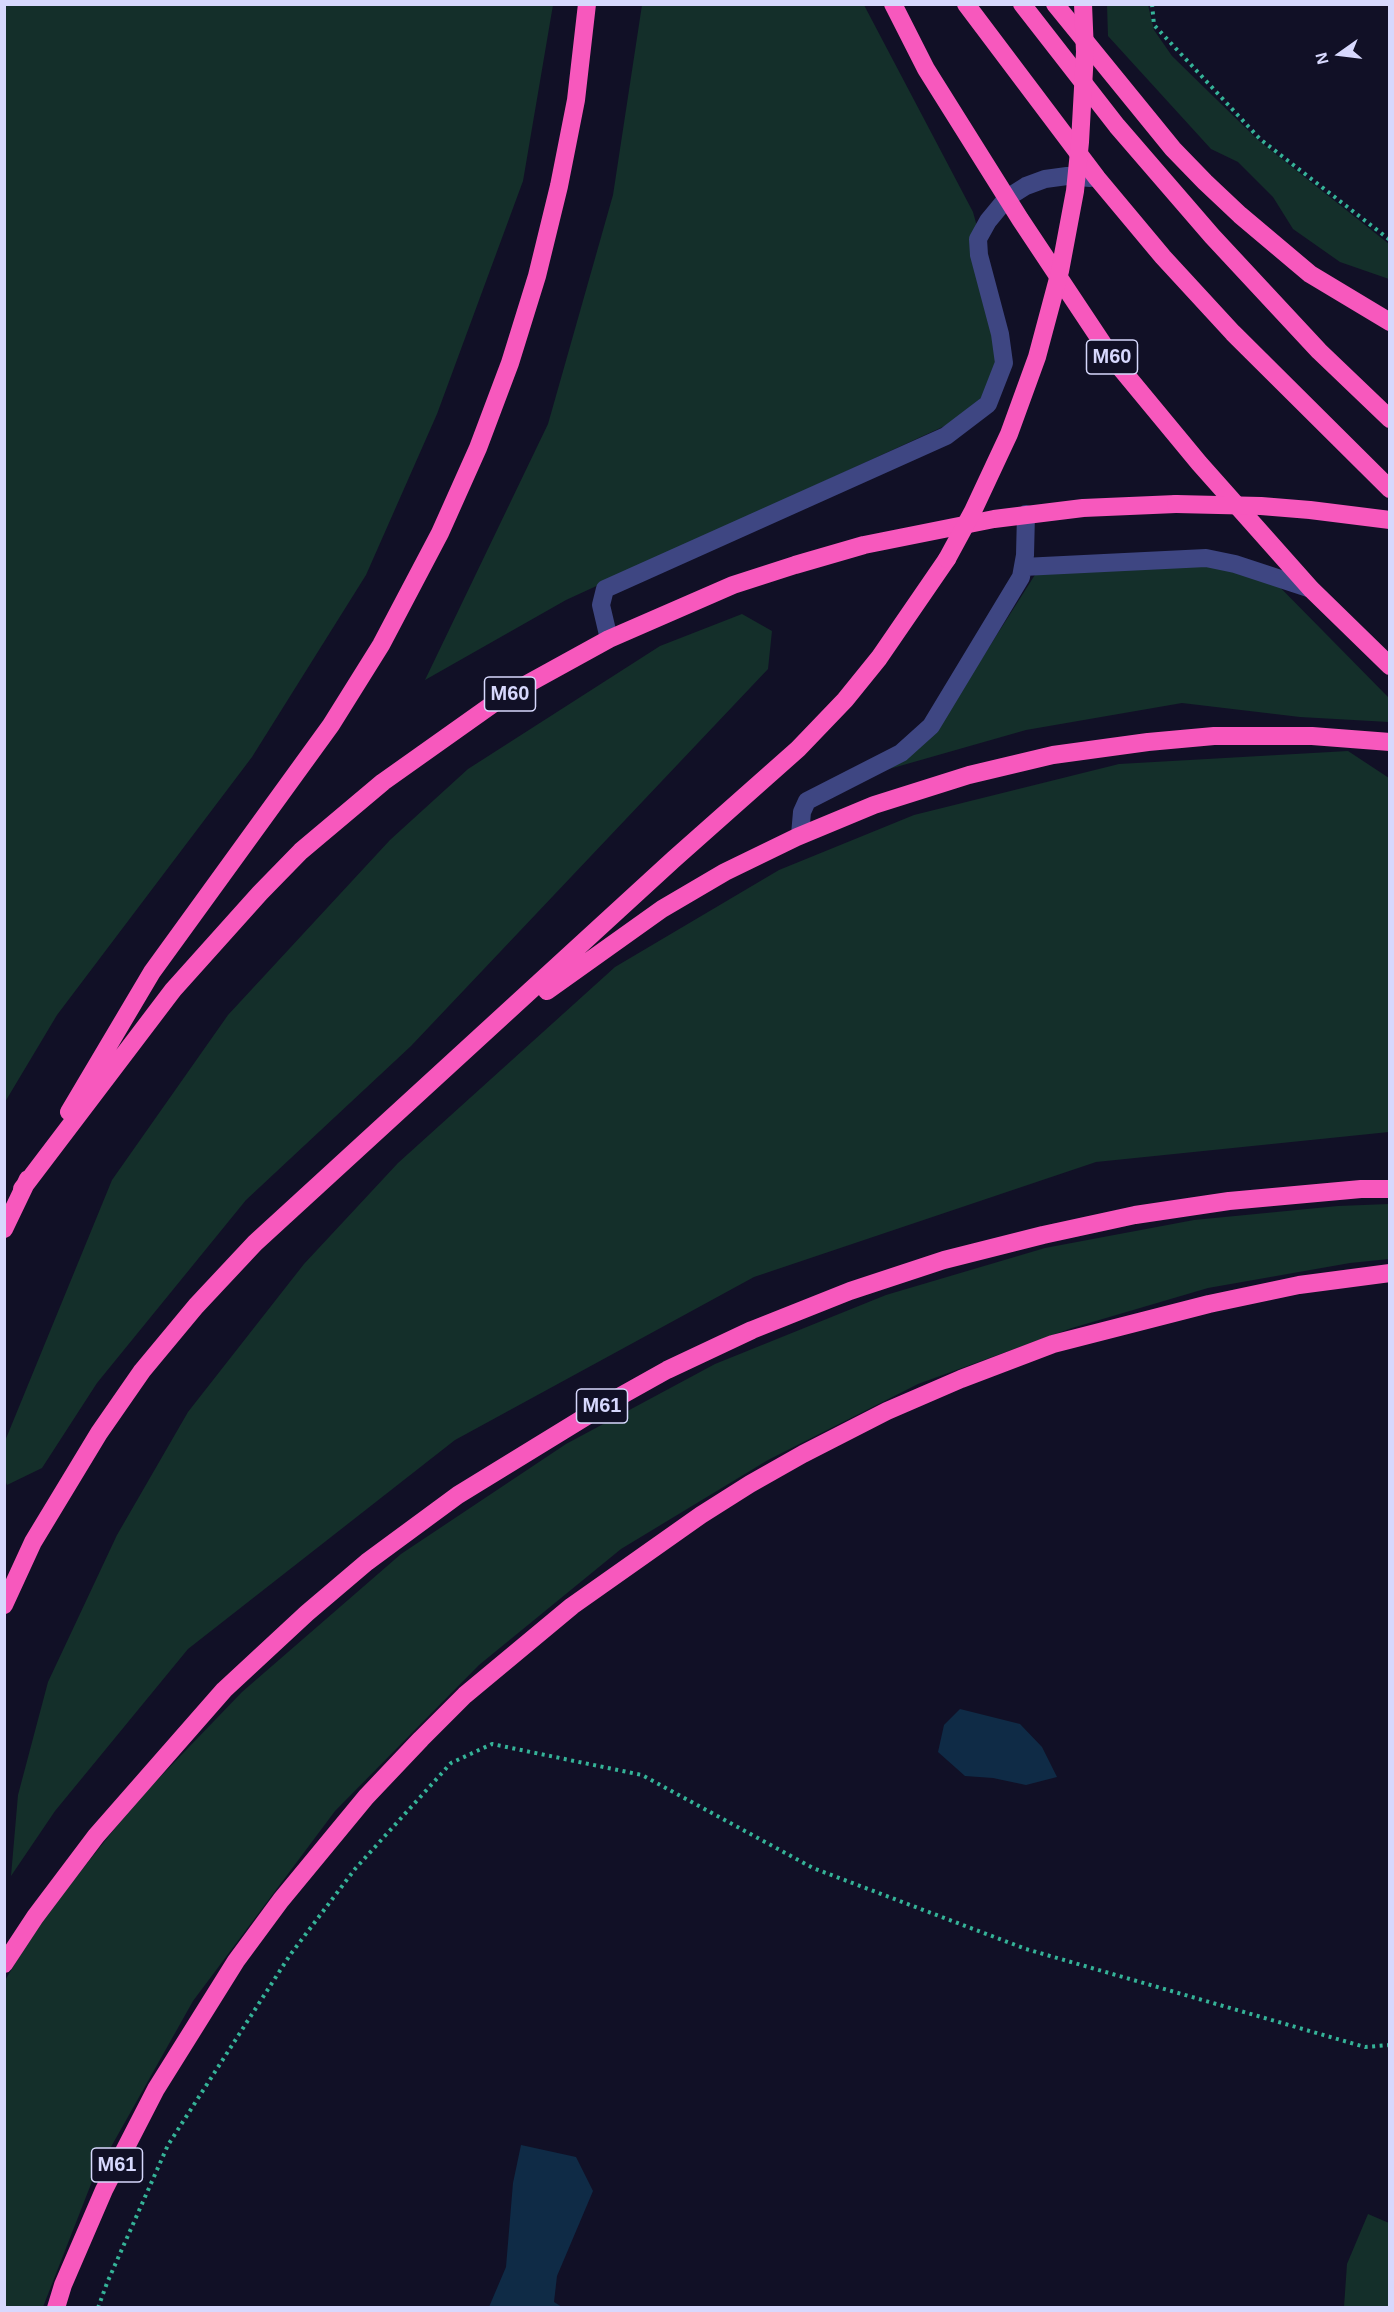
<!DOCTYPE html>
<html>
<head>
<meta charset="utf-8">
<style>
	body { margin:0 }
	#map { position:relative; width:1394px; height:2312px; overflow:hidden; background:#111026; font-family:Helvetica,sans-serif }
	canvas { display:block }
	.frame { position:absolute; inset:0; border:6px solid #d7d8fd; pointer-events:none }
	.north { position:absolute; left:1310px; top:24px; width:60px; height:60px; -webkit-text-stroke:4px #111026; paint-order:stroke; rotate:256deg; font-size:16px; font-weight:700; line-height:24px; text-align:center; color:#d7d8fd }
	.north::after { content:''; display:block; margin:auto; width:21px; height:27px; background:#d7d8fd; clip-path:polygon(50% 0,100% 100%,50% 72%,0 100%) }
</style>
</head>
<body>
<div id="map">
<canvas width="1394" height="2312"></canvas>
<div class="frame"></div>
<div class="north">N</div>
</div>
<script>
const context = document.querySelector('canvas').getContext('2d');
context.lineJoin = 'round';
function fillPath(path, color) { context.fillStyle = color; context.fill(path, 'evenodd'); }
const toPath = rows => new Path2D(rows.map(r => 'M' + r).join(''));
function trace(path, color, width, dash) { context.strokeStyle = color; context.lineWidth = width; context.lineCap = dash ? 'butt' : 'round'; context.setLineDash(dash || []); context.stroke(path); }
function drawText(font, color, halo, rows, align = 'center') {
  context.font = font + ' Helvetica,sans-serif'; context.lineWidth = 4.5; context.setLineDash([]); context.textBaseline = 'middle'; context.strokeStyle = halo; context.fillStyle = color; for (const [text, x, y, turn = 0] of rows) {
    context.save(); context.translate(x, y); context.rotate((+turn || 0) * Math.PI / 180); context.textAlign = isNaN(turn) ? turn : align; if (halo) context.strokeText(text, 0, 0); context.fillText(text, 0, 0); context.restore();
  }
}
fillPath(toPath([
	[5,4,553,5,523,181,437,414,366,575,252,757,57,1015,5,1102],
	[642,5,864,5,973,212,1006,331,997,385,949,424,566,600,425,680,548,424,613,195],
	[1107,5,1148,5,1154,30,1172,56,1258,140,1389,244,1389,279,1340,262,1293,229,1273,197,1238,162,1211,149,1108,36],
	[1220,552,1261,568,1389,698,1389,722,1300,717,1182,703,1026,730,826,787,937,729,1045,559],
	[742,614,772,631,768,669,411,1046,246,1200,97,1383,42,1468,7,1485,5,1480,5,1441,112,1180,228,1015,390,840,468,769,660,646],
	[1348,751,1389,778,1389,1132,1096,1162,754,1277,455,1440,188,1649,55,1811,11,1876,18,1795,48,1682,117,1535,188,1412,304,1264,398,1163,615,967,779,870,914,815,1119,764],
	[1389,1204,1389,1259,1350,1263,1208,1288,1072,1328,918,1384,768,1460,621,1549,479,1665,335,1811,193,2001,93,2179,43,2307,5,2307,4,1982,41,1921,136,1802,242,1692,401,1554,566,1444,715,1364,886,1295,1045,1248,1194,1220,1338,1206],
	[1368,2214,1389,2223,1389,2307,1344,2307,1347,2264]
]), '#142f2a');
fillPath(toPath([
	[960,1709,1020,1724,1042,1747,1057,1777,1026,1785,993,1778,965,1776,938,1752,944,1725],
	[521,2145,576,2157,593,2191,557,2276,554,2302,562,2307,489,2307,506,2267,513,2183]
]), '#0f2b46');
trace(toPath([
	[1152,4,1154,25,1260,139,1390,240],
	[98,2308,107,2283,168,2145,290,1955,355,1869,451,1763,492,1744,642,1775,813,1868,1026,1949,1365,2047,1390,2045]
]), '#35b398', 4, [3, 4.5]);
trace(toPath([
	[1023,567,1206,558,1235,564,1311,589],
	[609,639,601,605,605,589,946,436,988,404,1004,363,1000,334,979,255,978,239,988,221,1007,198,1026,186,1045,179,1067,176,1090,178],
	[800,835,802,812,807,801,901,753,931,726,1021,577,1025,555,1026,514]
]), '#3e4682', 18);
trace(toPath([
	[893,4,926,69,1020,219,1113,359,1199,463,1311,589,1390,666],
	[966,4,1097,178,1163,257,1233,333,1390,489],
	[1022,4,1117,126,1212,236,1319,351,1390,419],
	[1055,4,1173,149,1205,182,1240,215,1310,274,1390,322],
	[547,991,662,909,725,872,797,837,874,805,969,775,1053,755,1148,742,1214,736,1312,736,1390,742],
	[69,1112,152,972,331,725,381,645,440,533,478,448,510,363,537,276,559,186,576,100,587,4],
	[22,1189,173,990,260,893,301,851,383,782,500,699,609,639,733,585,795,565,864,545,994,519,1083,508,1176,504],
	[4,1229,28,1179],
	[4,1605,33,1542,99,1433,142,1371,196,1306,255,1243,674,859,798,749,845,700,879,658,947,559],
	[4,1964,35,1917,96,1836,224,1690,307,1613,367,1562,458,1495,608,1403,667,1370,752,1330,850,1291,944,1260,1043,1235,1135,1215,1229,1201,1361,1189,1390,1189],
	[56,2308,63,2285,104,2190,156,2089,236,1961,281,1900,366,1797,421,1739,465,1695,572,1606,701,1515,750,1484,803,1454,887,1411,961,1379,1053,1344,1209,1304,1299,1285,1390,1273]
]), '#f758bd', 18);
trace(toPath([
	[1176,504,1261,506,1310,510,1390,520],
	[947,559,973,511,1009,434,1037,357,1060,271,1075,191,1080,142,1085,52,1083,4]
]), '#f758bd', 18);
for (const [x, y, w] of [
	[1112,357,51],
	[510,694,51],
	[602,1406,51],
	[117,2165,51]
]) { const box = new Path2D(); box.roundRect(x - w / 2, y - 17, w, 34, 4.5); context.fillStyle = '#111026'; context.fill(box); trace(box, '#d7d8fd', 1.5); }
drawText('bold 20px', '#d7d8fd', null, [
	["M60",1112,357],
	["M60",510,694],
	["M61",602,1406],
	["M61",117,2165]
]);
</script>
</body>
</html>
